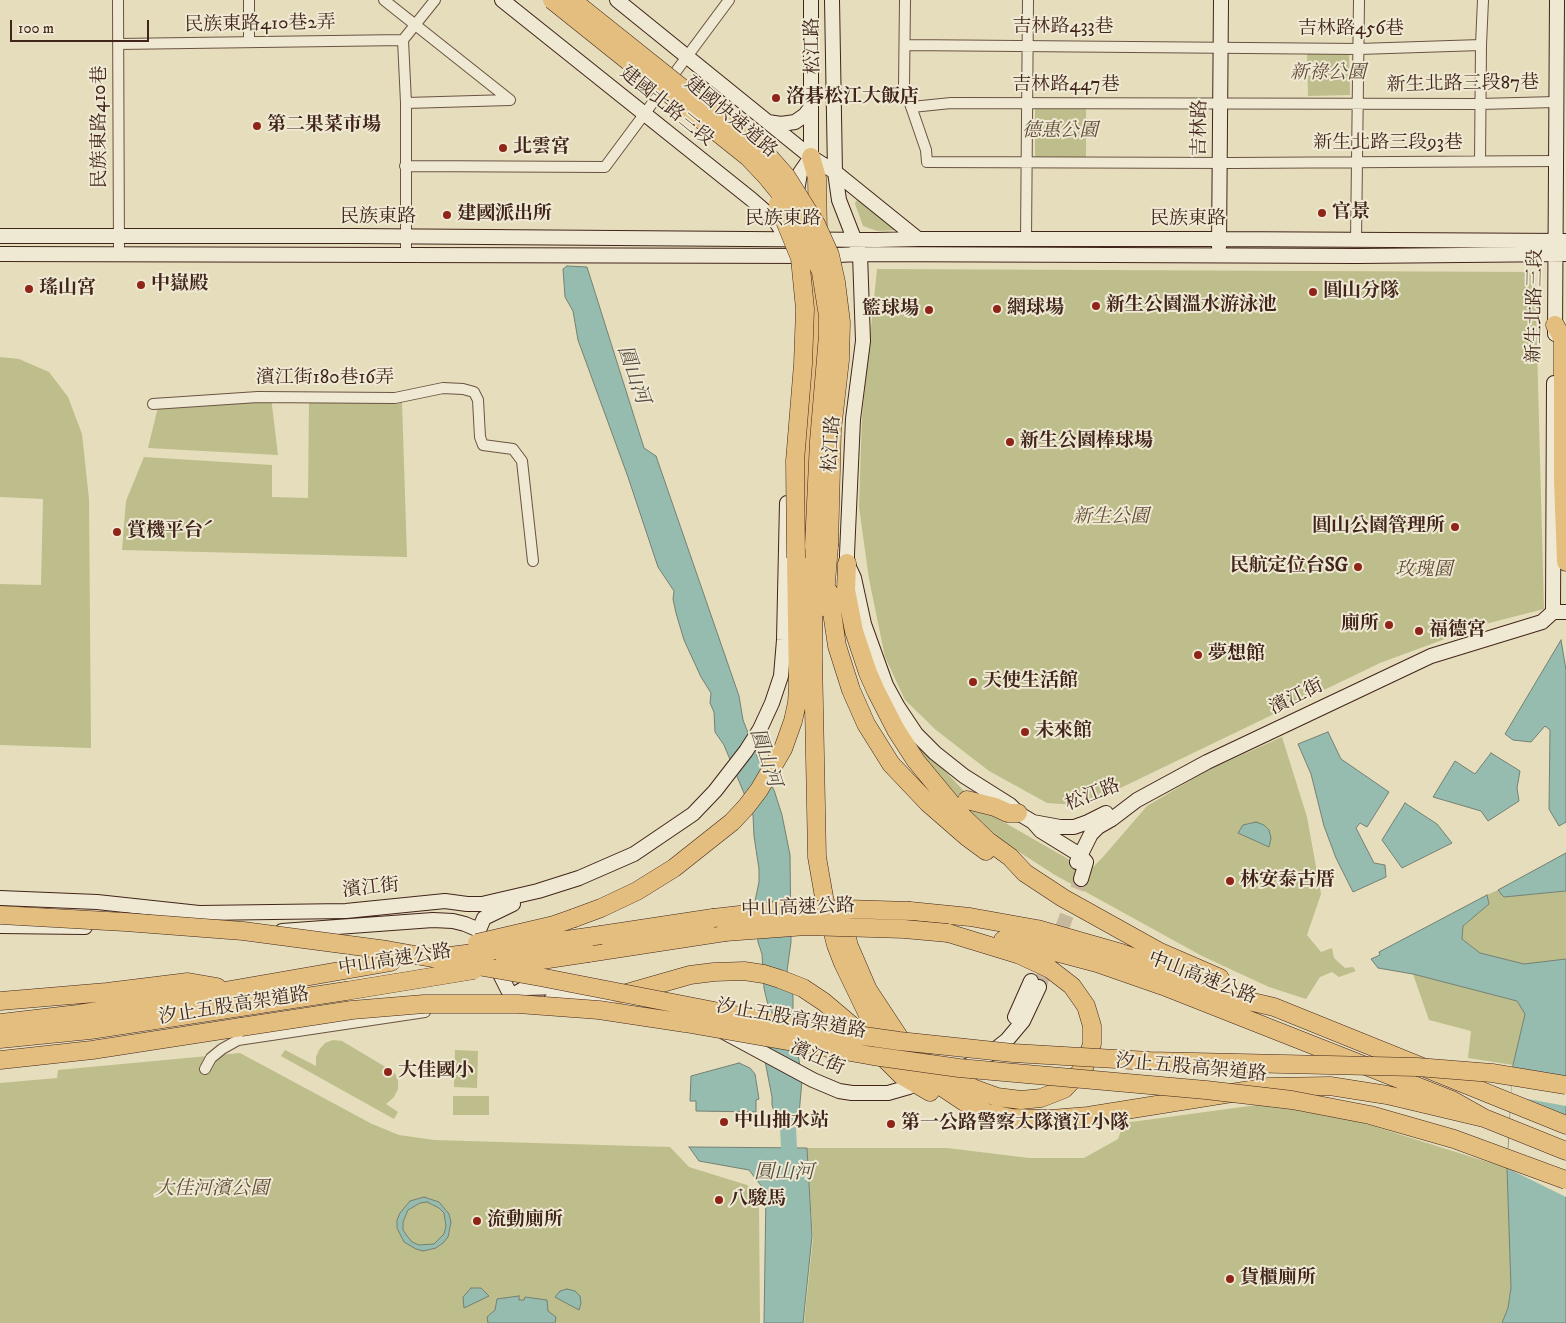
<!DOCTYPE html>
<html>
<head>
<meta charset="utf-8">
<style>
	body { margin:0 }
	#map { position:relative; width:1566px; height:1323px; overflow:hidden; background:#e6ddbc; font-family:"IM FELL DW Pica",serif }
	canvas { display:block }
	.scale { position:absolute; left:10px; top:20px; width:139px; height:22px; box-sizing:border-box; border:2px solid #42251a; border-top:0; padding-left:6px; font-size:15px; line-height:18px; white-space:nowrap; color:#42251a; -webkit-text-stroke:4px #efe9d3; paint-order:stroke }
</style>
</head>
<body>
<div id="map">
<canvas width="1566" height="1323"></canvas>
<div class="scale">100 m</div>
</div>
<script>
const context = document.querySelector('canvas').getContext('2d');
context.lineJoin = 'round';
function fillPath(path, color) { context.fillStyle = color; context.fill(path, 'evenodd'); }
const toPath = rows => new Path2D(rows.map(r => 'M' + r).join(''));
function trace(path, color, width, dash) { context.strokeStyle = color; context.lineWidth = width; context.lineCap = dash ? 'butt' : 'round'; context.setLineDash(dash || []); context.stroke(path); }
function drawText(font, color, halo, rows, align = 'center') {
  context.font = font + ' "IM FELL DW Pica","Noto Serif TC",serif'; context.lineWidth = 4; context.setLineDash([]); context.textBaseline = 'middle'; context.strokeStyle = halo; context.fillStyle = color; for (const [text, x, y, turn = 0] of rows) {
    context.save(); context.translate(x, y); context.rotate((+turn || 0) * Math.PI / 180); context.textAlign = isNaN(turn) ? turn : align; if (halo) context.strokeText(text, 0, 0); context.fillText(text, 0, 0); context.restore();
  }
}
fillPath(toPath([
	[1307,52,1349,52,1350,95,1308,96],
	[1035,107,1086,107,1086,158,1035,158],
	[861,198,897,230,877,231,863,226,855,204,856,201],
	[877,269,1535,272,1544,609,1485,624,1380,663,1110,793,1076,805,1047,803,989,771,936,730,905,700,885,657,869,579,859,507,862,416],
	[0,357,19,359,49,372,68,397,82,434,89,499,91,748,0,745,0,584,41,585,43,499,0,497],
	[271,397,278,455,148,448,159,403],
	[309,397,402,402,407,557,122,550,126,501,144,457,272,465,272,497,308,498],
	[1282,737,1307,817,1321,894,1307,935,1321,952,1332,948,1334,958,1345,968,1353,967,1356,971,1339,977,1332,972,1320,977,1306,999,1269,987,1202,956,1055,875,1005,843,954,797,916,749,925,750,981,809,1089,871,1103,857,1147,806,1208,770],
	[1498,890,1501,894,1529,895,1566,891,1566,959,1524,964,1480,953,1462,939,1463,926,1489,904,1487,895],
	[1413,974,1517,1001,1525,1014,1513,1065,1468,1058,1471,1031,1429,1020],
	[333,1040,342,1041,394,1072,398,1079,398,1089,394,1097,386,1104,398,1112,394,1119,281,1056,285,1050,316,1066,316,1057,319,1050,325,1043],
	[455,1050,478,1051,477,1088,454,1087],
	[240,1053,372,1124,399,1135,434,1140,670,1147,689,1167,747,1185,754,1191,759,1207,760,1323,0,1323,0,1083,57,1078,58,1070],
	[453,1096,489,1096,489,1115,453,1115],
	[1264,1104,1328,1112,1507,1168,1511,1288,1508,1308,1502,1323,804,1323,813,1238,807,1148,947,1148,1029,1158,1084,1158,1118,1139,1124,1123]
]), '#bdbe8b');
const water = toPath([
	[567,266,587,267,644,448,656,456,739,696,743,720,759,761,774,790,782,815,790,855,791,942,787,971,793,996,793,1021,802,1080,798,1126,776,1126,776,1118,772,1105,772,1097,765,1061,771,1018,764,988,762,954,758,942,755,901,759,882,759,869,754,836,753,815,724,745,715,732,714,712,710,703,711,693,701,677,684,640,676,613,673,599,674,591,658,567,628,477,578,340,573,311,565,297,563,269,567,266],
	[1561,640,1566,670,1566,822,1559,826,1549,809,1550,730,1545,726,1531,742,1513,740,1505,734,1561,640],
	[1328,732,1341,759,1389,792,1367,827,1360,823,1356,828,1374,863,1385,865,1386,877,1353,892,1336,858,1324,826,1311,774,1298,744,1328,732],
	[1491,753,1520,771,1517,788,1519,801,1488,821,1481,811,1433,797,1455,761,1475,774,1491,753],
	[1405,803,1437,824,1452,843,1402,868,1382,840,1405,803],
	[1256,822,1264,825,1269,830,1271,838,1269,847,1238,833,1243,825,1256,822],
	[1566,853,1566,891,1504,897,1501,894,1498,890,1566,853],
	[1487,895,1489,904,1463,926,1462,939,1480,953,1524,964,1566,959,1566,1323,1502,1323,1508,1308,1511,1288,1507,1168,1513,1065,1525,1014,1517,1001,1413,974,1378,968,1371,959,1380,955,1379,952,1487,895],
	[739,1063,750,1068,755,1074,759,1099,756,1100,756,1112,696,1111,696,1101,690,1101,691,1076,739,1063],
	[689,1147,807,1148,812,1236,803,1323,764,1323,766,1192,749,1170,699,1161,689,1147],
	[424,1197,439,1202,449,1214,451,1222,448,1237,443,1243,436,1248,423,1251,416,1249,404,1242,397,1228,397,1220,400,1213,410,1201,424,1197],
	[427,1202,439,1208,444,1213,446,1226,444,1234,434,1244,419,1245,412,1242,407,1236,403,1230,403,1222,408,1210,420,1203,427,1202],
	[471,1288,481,1288,489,1296,464,1308,463,1297,471,1288],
	[567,1289,575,1291,580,1296,581,1303,579,1310,555,1297,560,1291,567,1289],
	[519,1296,519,1300,524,1300,525,1297,547,1300,548,1311,556,1317,555,1323,488,1323,487,1317,495,1310,497,1299,519,1296]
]);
fillPath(water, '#96bcaf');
trace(water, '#748073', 1);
fillPath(toPath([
	[1512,1079,1566,1089,1566,1106,1511,1096],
	[1511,1099,1566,1121,1566,1179,1508,1157],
	[1507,1161,1566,1183,1566,1197,1507,1168]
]), '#e6ddbc');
trace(toPath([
	[787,1105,790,1170]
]), '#96bcaf', 16);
trace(toPath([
	[1039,987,1081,879]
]), '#c5b89c', 14, [14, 7]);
const street = toPath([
	[118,0,119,255],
	[249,0,249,42],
	[384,0,510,100],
	[905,0,904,86,926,150,927,162,1232,163,1556,161],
	[118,44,403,40],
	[905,45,1359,49,1481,45],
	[406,103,510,100],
	[912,107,951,103,1480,104,1556,102],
	[1480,161,1481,45,1483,0],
	[405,166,605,167,729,0],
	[1026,239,1028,0],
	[1356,241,1359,0],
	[406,255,406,103,403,40,435,0],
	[153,404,258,397,395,398,443,388,463,389,474,392,478,400,480,437,483,445,513,449,522,461,533,561],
	[205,1069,211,1058,222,1049,238,1040,425,1012]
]);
const secondary = toPath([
	[502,0,751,199,775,220,785,236],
	[617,0,811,157,835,172,918,239],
	[832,0,835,172,839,200,860,254,863,341,853,419,847,554,847,563,854,578,864,624,886,685,898,707,916,734,935,753,964,776,1010,805,1018,813,1033,822,1041,831,1080,855,1086,862,1081,879],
	[768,122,781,124,795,122,805,115,811,107],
	[796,197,800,173,811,157,811,0],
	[0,236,356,236,877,240,918,239,1219,239,1566,241],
	[1219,247,1221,0],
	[0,254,816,256,860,254,1358,256,1566,254],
	[1555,334,1557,0],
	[1553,612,1554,383],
	[1553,612,1566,612],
	[1033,822,1060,827,1074,827,1088,822,1106,813],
	[1077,862,1091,834,1098,827,1112,819,1137,800,1207,762,1431,656,1542,622,1553,612],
	[0,898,97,902,199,913,346,911,445,901,467,904,482,904,538,891,579,878,634,854,693,814,715,791,746,751,760,729,772,703,781,676,784,640,787,503],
	[0,926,85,927],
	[479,930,484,918,513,904],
	[282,931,433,920,453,921,465,924,479,930],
	[484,942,511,996,520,998],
	[511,996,525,988,563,987],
	[551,1000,612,997,640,1004,676,1017],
	[1015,1017,1031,981],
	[724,1032,813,1080,839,1091,852,1093,888,1093,909,1087],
	[962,1068,983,1059,1007,1040,1023,1021,1039,987]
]);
const highway = toPath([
	[811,157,817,178,818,234],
	[1555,325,1563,339,1563,480,1566,562],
	[804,540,805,482,817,322,816,272],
	[814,546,813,656,817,857,824,897,836,945,843,963,868,1015,894,1053,924,1075,966,1103,987,1113,1012,1118,1051,1119,1088,1116,1269,1087,1330,1086,1387,1095,1484,1118],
	[847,563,846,590,854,631,868,673,876,691,896,730,916,761,960,814,988,841,1010,857,1025,873,1063,898,1160,952,1220,978],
	[829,592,837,646,851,690,866,724,891,764,928,803,967,837,986,851],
	[824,607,829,546],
	[967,800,995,807,1008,813,1018,813],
	[910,911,970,917,1037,929,1121,953,1183,975,1244,1000,1274,1007,1566,1125],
	[841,914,849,946,868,990,899,1037,918,1058,951,1077,975,1089,997,1097,1021,1100,1041,1098,1064,1089,1084,1068,1092,1044,1092,1026,1086,1006,1072,986,1050,969,1020,955,948,933],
	[574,918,601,908,637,891,674,868,732,822,746,807,759,790,783,749,793,721,797,703,798,686,796,558],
	[601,935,713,918],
	[1003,940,1029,945,1097,963,1163,986,1452,1100,1484,1118,1566,1151],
	[588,953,725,932],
	[620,995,690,975,714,972,744,971,764,974,780,979,803,988,824,1002,850,1024,901,1075,930,1092],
	[0,1001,107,992,188,982,217,987],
	[0,1023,78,1014,184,998,391,962],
	[0,1039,90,1030,346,991],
	[0,1060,92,1050,241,1027]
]);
trace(street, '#6b5342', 12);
trace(secondary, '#42251a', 16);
trace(highway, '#42251a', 19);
trace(street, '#efe9d3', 10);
trace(secondary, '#efe9d3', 14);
trace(highway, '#e3be7e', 18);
const highwayBridge = toPath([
	[552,0,748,157,766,176,789,204,805,232,821,272,828,316,828,335,819,441,814,546],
	[572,0,771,159,786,176,816,224,830,255,836,282,841,322,840,360,832,430,829,546],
	[778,204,800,258,805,309,803,364,795,461,796,558],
	[0,915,125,922,243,931,387,950,540,977,786,1025,899,1041,1013,1053,1150,1061,1417,1067,1492,1073,1566,1085],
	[713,918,775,911,846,909,910,911],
	[725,932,806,926,904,929,948,933],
	[477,943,554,925,574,918],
	[450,956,497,950,601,935],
	[502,966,588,953],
	[346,991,474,970],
	[241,1027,352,1010,424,1004,518,1004,599,1010,685,1023,873,1056,959,1068,1206,1090,1292,1100,1370,1115,1454,1139,1566,1180]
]);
trace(highwayBridge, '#42251a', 19, []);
trace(highwayBridge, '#e3be7e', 18);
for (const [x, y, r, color] of [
	[776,98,5,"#8f2418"],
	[257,126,5,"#8f2418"],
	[503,148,5,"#8f2418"],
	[1322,213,5,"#8f2418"],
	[447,215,5,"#8f2418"],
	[141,285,5,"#8f2418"],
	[29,289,5,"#8f2418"],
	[1313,292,5,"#8f2418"],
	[1096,306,5,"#8f2418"],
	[997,309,5,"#8f2418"],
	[929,310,5,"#8f2418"],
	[1010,442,5,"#8f2418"],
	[1455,527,5,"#8f2418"],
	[117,532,5,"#8f2418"],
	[1358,567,5,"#8f2418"],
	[1389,625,5,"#8f2418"],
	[1419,631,5,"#8f2418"],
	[1198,655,5,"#8f2418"],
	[973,682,5,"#8f2418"],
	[1025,732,5,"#8f2418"],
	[1230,881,5,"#8f2418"],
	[388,1072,5,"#8f2418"],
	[724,1122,5,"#8f2418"],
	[891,1124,5,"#8f2418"],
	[719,1200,5,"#8f2418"],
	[477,1221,5,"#8f2418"],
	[1230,1279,5,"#8f2418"]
]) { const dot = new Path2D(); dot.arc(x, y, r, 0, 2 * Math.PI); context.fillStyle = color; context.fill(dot); trace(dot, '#efe9d3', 2); }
drawText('19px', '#42251a', '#efe9d3', [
	["民族東路410巷2弄",260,25,-1],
	["吉林路433巷",1063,28],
	["吉林路456巷",1351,30],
	["松江路",814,46,-91],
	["新生北路三段87巷",1463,85,-1],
	["吉林路447巷",1066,86],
	["建國北路三段",666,107,39],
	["建國快速道路",730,118,40],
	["民族東路410巷",101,127,-90],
	["吉林路",1201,128,-89],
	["新生北路三段93巷",1388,144],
	["民族東路",378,218],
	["民族東路",783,220],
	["民族東路",1188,220],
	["新生北路三段",1536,306,-89],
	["濱江街180巷16弄",325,379],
	["松江路",833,444,-86],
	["濱江街",1297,698,-26],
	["松江路",1093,796,-21],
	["濱江街",371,889,-6],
	["中山高速公路",798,909,-2],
	["中山高速公路",395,961,-9],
	["中山高速公路",1202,979,21],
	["汐止五股高架道路",234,1007,-9],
	["汐止五股高架道路",791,1020,10],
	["濱江街",817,1059,24],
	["汐止五股高架道路",1191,1069,5]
]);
drawText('italic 19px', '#614b36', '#efe9d3', [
	["新祿公園",1328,74],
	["德惠公園",1060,132],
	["新生公園",1111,518],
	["玫瑰園",1424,571],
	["大佳河濱公園",212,1190]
]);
drawText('bold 19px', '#42251a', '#efe9d3', [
	["洛碁松江大飯店",786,98],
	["第二果菜市場",267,126],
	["北雲宮",513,148],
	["官景",1332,213],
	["建國派出所",457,215],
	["中嶽殿",151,285],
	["瑤山宮",39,289],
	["圓山分隊",1323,292],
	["新生公園溫水游泳池",1106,306],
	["網球場",1007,309],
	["籃球場",919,310,"right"],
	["新生公園棒球場",1020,442],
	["圓山公園管理所",1445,527,"right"],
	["賞機平台ˊ",127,532],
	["民航定位台SG",1348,567,"right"],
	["廁所",1379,625,"right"],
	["福德宮",1429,631],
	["夢想館",1208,655],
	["天使生活館",983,682],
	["未來館",1035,732],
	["林安泰古厝",1240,881],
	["大佳國小",398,1072],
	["中山抽水站",734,1122],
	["第一公路警察大隊濱江小隊",901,1124],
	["八駿馬",729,1200],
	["流動廁所",487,1221],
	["貨櫃廁所",1240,1279]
], 'left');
drawText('italic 20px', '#574b3f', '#efe9d3', [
	["圓山河",632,375,71],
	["圓山河",764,758,72],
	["圓山河",784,1174]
]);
</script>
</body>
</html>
